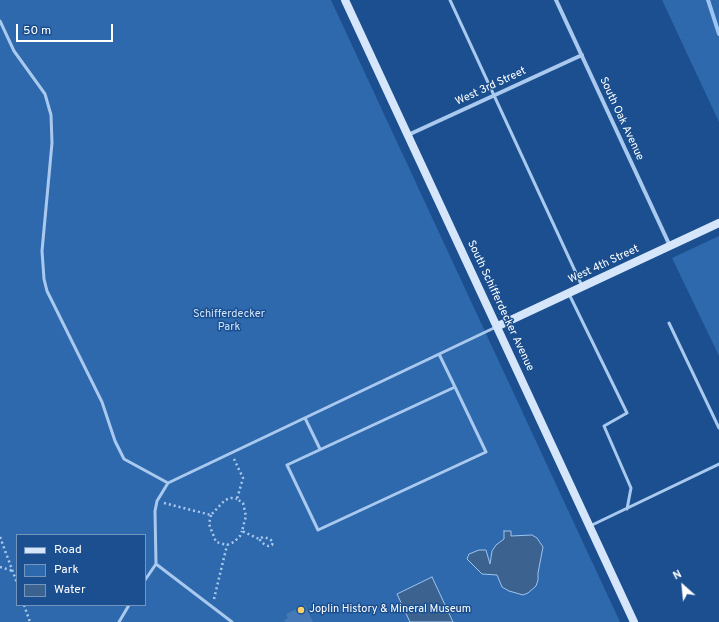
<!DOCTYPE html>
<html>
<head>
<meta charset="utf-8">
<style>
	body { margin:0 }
	#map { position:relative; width:719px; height:622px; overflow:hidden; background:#1b4f8f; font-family:Overpass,sans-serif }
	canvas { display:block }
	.legend { position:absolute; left:16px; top:534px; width:130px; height:72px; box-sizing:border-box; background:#1b4f8f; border:1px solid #7695bc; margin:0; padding:5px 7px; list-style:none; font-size:12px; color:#fff }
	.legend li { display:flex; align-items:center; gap:8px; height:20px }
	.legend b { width:20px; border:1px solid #7695bc }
	.north { position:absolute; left:663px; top:566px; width:40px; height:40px; -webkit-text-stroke:3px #1b4f8f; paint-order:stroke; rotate:333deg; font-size:11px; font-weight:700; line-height:16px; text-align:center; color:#fff }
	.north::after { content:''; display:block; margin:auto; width:14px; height:18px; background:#fff; clip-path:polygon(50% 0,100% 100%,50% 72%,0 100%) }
	.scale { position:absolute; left:16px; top:24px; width:97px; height:18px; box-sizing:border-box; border:2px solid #fff; border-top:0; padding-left:5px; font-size:12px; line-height:14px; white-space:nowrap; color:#fff; -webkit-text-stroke:3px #1b4f8f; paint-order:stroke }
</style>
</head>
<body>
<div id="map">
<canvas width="719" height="622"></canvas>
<ul class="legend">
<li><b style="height:5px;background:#d6e6fa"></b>Road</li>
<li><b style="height:11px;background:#2e69ad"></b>Park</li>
<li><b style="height:11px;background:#3c6290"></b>Water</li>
</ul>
<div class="north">N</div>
<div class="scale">50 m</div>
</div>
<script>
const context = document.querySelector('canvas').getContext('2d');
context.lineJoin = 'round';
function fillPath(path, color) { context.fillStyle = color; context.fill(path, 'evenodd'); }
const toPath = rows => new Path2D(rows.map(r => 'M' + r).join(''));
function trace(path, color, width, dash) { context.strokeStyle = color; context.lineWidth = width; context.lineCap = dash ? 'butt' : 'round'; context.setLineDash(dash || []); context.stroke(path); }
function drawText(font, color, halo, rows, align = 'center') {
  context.font = font + ' Overpass,sans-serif'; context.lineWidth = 3; context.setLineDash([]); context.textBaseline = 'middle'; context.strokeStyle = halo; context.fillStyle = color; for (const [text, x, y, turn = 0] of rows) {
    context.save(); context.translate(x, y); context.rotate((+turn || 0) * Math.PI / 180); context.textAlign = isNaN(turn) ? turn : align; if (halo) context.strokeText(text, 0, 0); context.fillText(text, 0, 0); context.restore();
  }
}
fillPath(toPath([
	[0,0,331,0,620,622,0,622],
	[17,535,145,535,145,605,17,605],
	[662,0,719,0,719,122],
	[719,236,719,356,672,258]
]), '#2e69ad');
const water = toPath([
	[504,531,511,531,511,536,532,535,537,538,543,547,538,573,538,580,536,586,528,593,523,595,509,591,502,587,497,575,482,574,467,559,469,554,479,550,486,550,490,564,492,551,496,545,504,539,504,531],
	[432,577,453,622,410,622,397,594,432,577]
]);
fillPath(water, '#3c6290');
trace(water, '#9cc4f0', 1);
trace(toPath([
	[708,0,719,34]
]), '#9cc4f0', 4);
fillPath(toPath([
	[305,605,313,622,285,622,284,620,288,618,286,614]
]), '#4478b7');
trace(toPath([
	[234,459,243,478,237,499,243,503,246,516,242,531,259,539,263,537,270,539,273,542,272,545,268,546,264,544,259,539],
	[164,503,211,515,225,500,231,498,237,499],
	[211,515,209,524,216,542,227,545,234,542,240,536,242,531],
	[0,537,17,583],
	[0,567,13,571],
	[214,599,227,545],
	[24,605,30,622]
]), '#a9c9ee', 2.5, [2, 3]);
trace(toPath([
	[450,0,582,286],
	[0,21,14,51,45,94,51,115,52,143,42,251,44,279,47,291,102,402,115,441,124,459,168,483],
	[569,294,627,413,604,426,631,488,627,509],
	[669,323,719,428],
	[439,354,455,387,486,452,318,530,287,465,455,387],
	[305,418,320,449],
	[590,526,719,464],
	[156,564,232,622],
	[145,580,156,564,155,511,157,501,168,483,496,327],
	[119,622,129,605]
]), '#a9c9ee', 3);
trace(toPath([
	[556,0,670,246],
	[408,135,582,55]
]), '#a9c9ee', 4);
trace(toPath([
	[345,0,634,622],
	[498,326,719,223]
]), '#d6e6fa', 8);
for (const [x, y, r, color] of [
	[301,610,4,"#ffd166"]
]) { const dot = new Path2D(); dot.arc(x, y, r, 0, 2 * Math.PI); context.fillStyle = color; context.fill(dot); trace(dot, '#1b4f8f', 1.5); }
drawText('11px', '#fff', '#1b4f8f', [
	["West 3rd Street",491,87,-25],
	["South Oak Avenue",621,119,65],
	["West 4th Street",604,265,-25],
	["South Schifferdecker Avenue",500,306,65]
]);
drawText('11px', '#cfe3fa', '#1b4f8f', [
	["Schifferdecker",229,315],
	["Park",229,328]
]);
drawText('11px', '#fff', '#1b4f8f', [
	["Joplin History & Mineral Museum",309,610]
], 'left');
</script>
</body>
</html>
